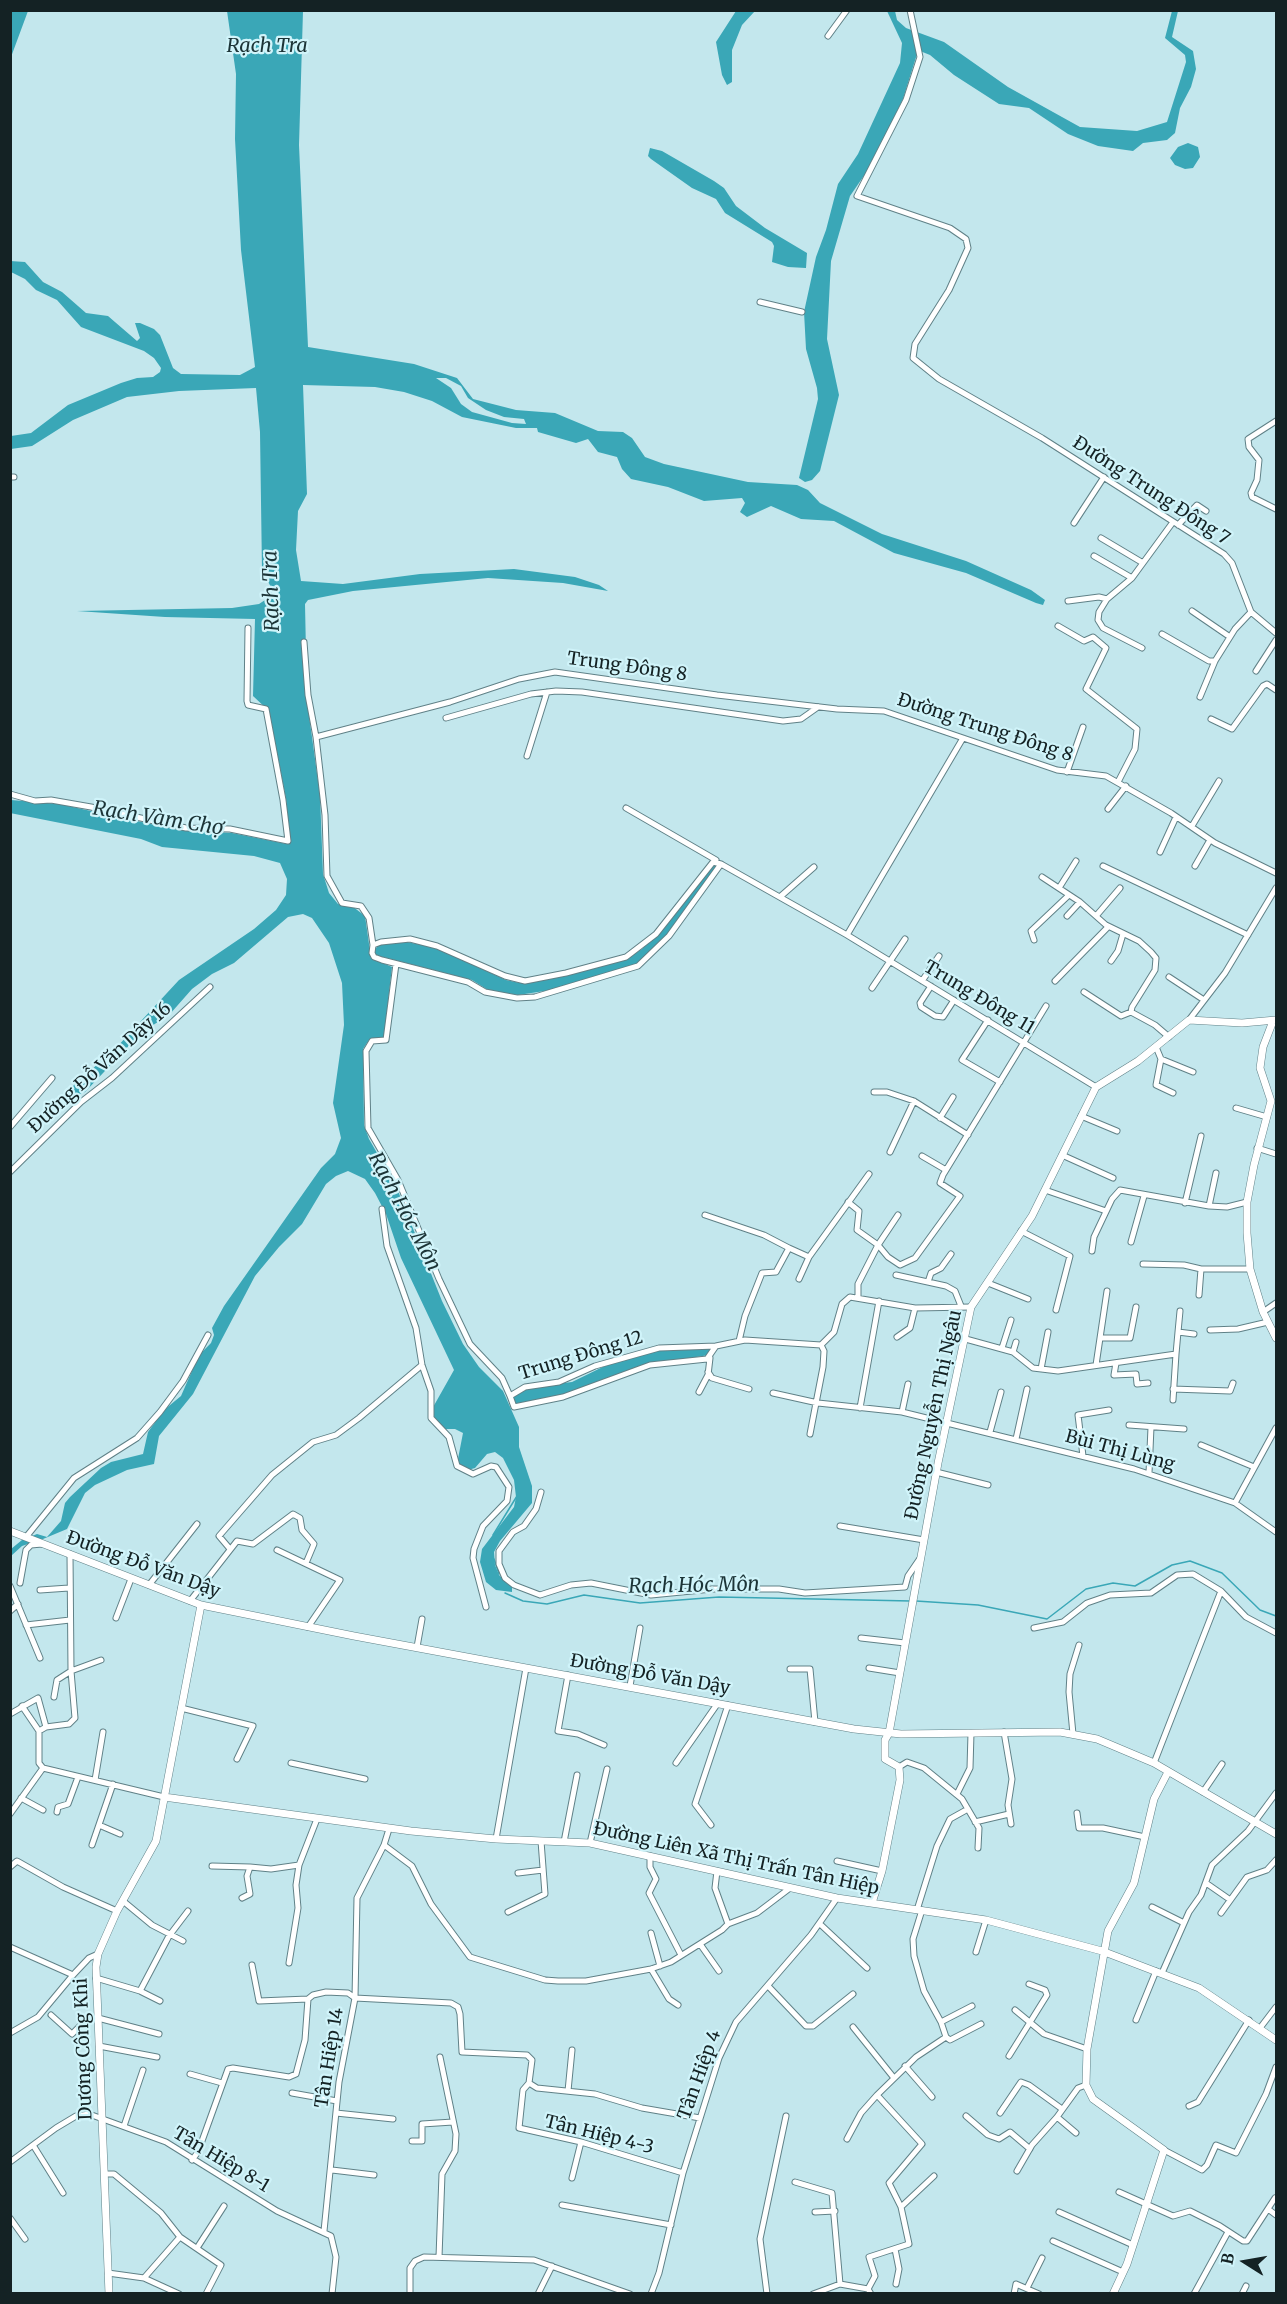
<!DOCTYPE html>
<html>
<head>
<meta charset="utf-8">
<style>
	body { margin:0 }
	#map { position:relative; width:1287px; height:2304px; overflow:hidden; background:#c3e7ed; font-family:Merriweather,serif }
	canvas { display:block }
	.frame { position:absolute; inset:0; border:12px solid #142224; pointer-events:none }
	.north { position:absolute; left:1215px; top:2232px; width:60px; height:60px; -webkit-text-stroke:4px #d0f4fa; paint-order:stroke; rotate:281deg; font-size:16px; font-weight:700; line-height:24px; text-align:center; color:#142224 }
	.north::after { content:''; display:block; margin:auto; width:21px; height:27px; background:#142224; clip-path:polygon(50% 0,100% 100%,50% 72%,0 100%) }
</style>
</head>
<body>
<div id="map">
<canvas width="1287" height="2304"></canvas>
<div class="frame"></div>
<div class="north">B</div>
</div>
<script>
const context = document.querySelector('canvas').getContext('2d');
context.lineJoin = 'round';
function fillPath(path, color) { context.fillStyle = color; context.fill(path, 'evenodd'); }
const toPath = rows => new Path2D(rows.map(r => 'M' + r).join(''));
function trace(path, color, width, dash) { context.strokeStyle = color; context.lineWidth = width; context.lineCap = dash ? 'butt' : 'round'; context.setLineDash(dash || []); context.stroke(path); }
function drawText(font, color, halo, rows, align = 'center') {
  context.font = font + ' Merriweather,serif'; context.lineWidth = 4.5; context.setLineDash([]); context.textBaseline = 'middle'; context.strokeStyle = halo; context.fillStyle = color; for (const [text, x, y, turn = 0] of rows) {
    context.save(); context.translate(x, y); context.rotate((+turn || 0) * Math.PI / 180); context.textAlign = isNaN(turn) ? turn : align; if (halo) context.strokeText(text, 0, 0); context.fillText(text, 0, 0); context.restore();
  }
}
fillPath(toPath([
	[11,10,28,11,11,57,10,11],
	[227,11,303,11,299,145,308,347,414,364,457,378,473,399,516,410,555,413,598,431,623,432,632,438,645,457,664,464,748,482,797,485,808,490,820,503,882,534,966,561,1031,590,1045,600,1043,605,1036,603,966,573,894,553,834,521,801,519,771,506,747,517,740,512,745,503,742,498,704,501,668,487,631,479,622,469,617,457,598,452,588,439,576,443,538,432,537,428,516,428,462,417,432,401,404,392,375,387,303,385,307,494,298,511,296,550,301,581,343,584,420,574,514,569,575,577,599,585,608,591,563,583,488,578,353,591,308,600,305,604,307,701,320,795,323,874,329,893,338,904,352,906,365,916,371,958,392,967,384,1038,369,1040,363,1049,364,1125,369,1139,396,1186,442,1301,463,1344,479,1367,503,1391,519,1427,519,1447,532,1486,532,1503,500,1541,494,1552,495,1565,499,1575,512,1587,512,1592,496,1590,486,1582,480,1562,482,1549,514,1507,516,1497,514,1480,503,1458,495,1452,487,1454,475,1468,468,1470,457,1464,463,1433,455,1429,444,1429,435,1422,432,1409,454,1370,401,1258,386,1214,375,1193,365,1179,348,1171,336,1176,326,1184,302,1224,279,1247,255,1276,193,1394,159,1436,154,1464,127,1470,95,1485,85,1493,67,1529,43,1539,22,1546,11,1556,11,1549,22,1540,37,1534,47,1537,61,1521,65,1503,70,1497,101,1468,111,1462,143,1454,148,1432,164,1410,181,1396,199,1355,211,1343,214,1335,212,1328,224,1306,321,1168,335,1154,341,1138,333,1103,344,1025,342,983,329,943,312,918,303,914,288,917,234,963,212,974,192,989,170,1014,141,1033,85,1092,72,1097,64,1094,116,1048,179,980,254,929,276,910,286,895,287,879,280,863,254,856,162,847,141,839,10,813,11,800,59,804,178,830,232,833,287,844,290,841,286,799,269,711,253,696,255,619,165,617,77,611,232,608,259,604,268,598,271,587,262,571,260,432,256,388,179,391,127,397,73,420,32,446,11,449,11,436,31,433,68,405,121,383,137,378,153,377,160,372,161,368,154,358,144,351,81,327,57,300,36,290,25,279,11,272,10,261,25,262,43,282,62,292,86,313,108,316,137,341,140,338,135,323,140,323,154,329,160,335,173,368,181,374,240,375,255,367,241,250,235,139,236,74],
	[436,378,446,378,461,386,468,398,486,410,504,417,524,419,526,424,512,423,472,412,461,404,451,388],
	[736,11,755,11,742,25,732,50,732,82,727,85,722,75,716,42],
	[887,11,895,11,897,20,906,28,944,42,1008,87,1080,127,1137,131,1167,122,1186,62,1185,55,1165,38,1172,11,1178,11,1172,37,1193,51,1196,69,1191,87,1180,108,1175,133,1167,140,1143,143,1133,151,1098,146,1068,134,1029,108,999,104,954,75,930,55,915,49,917,54,903,99,872,164,850,196,831,261,827,339,839,395,820,471,812,480,805,482,799,478,818,399,817,388,806,349,804,312,816,257,826,230,838,184,858,154,900,63,902,43],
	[1188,143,1198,147,1200,157,1193,168,1185,169,1175,165,1170,158,1178,147],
	[650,148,662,151,714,181,724,188,736,206,765,228,807,253,806,268,788,267,772,262,774,246,772,242,725,213,716,199,692,188,651,159,648,156],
	[713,863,716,865,715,869,669,935,636,965,551,990,518,995,488,990,472,980,375,955,374,950,380,944,402,941,437,948,506,980,520,983,566,976,628,958,642,949,657,935],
	[710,1347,709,1355,640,1366,562,1396,514,1404,513,1394,523,1388,572,1382,615,1361,658,1349]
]), '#3aa7b7');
trace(toPath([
	[493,1535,517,1496],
	[494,1559,499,1574],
	[505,1593,523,1601,547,1604,584,1595,640,1603,719,1597,911,1601],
	[916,1601,978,1605,1047,1619,1086,1589,1113,1583,1135,1586,1172,1565,1190,1561,1222,1573,1260,1610,1276,1616]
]), '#3aa7b7', 1.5);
const street = toPath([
	[910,10,920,57,906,100,857,196,950,228,966,239,968,248,949,290,915,344,913,358,939,379,1042,438,1224,554,1232,563,1251,612,1276,633],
	[828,36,847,10],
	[760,302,802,312],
	[1276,421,1248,439,1249,447,1259,460,1257,480,1251,493,1252,497,1276,509],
	[10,477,14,477],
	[1074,523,1104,477],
	[1178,525,1197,505,1206,511],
	[1101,538,1143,563],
	[1094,556,1132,578],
	[1068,601,1099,597,1107,599],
	[1192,611,1230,637],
	[1058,626,1084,641,1093,637,1106,648,1086,689,1137,729,1135,749,1118,782],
	[1162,634,1209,661,1215,661],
	[304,642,308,695,316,737,325,815,327,876,342,903,361,906,369,918,373,945],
	[1142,648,1103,628,1098,620,1099,612,1107,599,1132,578,1173,522],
	[1256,671,1276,640],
	[1200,697,1215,661,1235,629,1251,612],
	[446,718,531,694,556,691,582,692,783,721,801,719,818,707],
	[1211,719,1232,729,1263,686,1267,684,1276,690],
	[316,737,450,702,519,679,555,672,717,695,837,709,884,711,1057,770,1106,776,1171,813,1215,843,1276,873],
	[527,756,547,692],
	[1067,772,1083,727],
	[10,794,35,801,51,800,91,807,186,828,230,829,288,841,283,800,266,709,248,705,247,701,248,628],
	[626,808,716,860],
	[1108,809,1126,786],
	[1192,826,1219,781],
	[1160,852,1176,817],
	[721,864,713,862,656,934,626,957,566,973,525,981,505,976,437,946,410,939,381,942,373,945,372,953,374,957,382,960,468,982,485,992,517,998,535,997,638,966,669,936,721,864,847,935,1096,1087],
	[1103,866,1248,935],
	[1195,866,1210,840],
	[1042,877,1080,902,1106,925,1139,941,1151,952,1156,958,1155,970,1132,1007,1131,1012,1155,1025,1169,1037],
	[1059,888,1076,861],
	[781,896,814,867],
	[1067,916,1080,902],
	[1096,916,1120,888],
	[847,935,963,738],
	[1034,940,1031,931,1069,895],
	[1111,961,1118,951,1123,934],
	[396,964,386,1040,372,1041,366,1051,368,1128,398,1180,439,1279,470,1344,502,1378,510,1396,525,1387,559,1382,595,1366,659,1348,716,1346],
	[1169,977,1204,1000],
	[922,981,939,956],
	[1055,981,1108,927],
	[931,986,920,1003,921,1007,935,1016,943,1017,954,1000],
	[872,988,905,939],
	[1084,992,1121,1016,1131,1012],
	[988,1020,962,1060,1000,1082],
	[1189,1020,1225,973,1276,888],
	[1156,1047,1161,1059,1156,1085,1173,1093],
	[1161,1059,1193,1072],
	[874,1092,887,1092,914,1101,968,1135],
	[1236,1108,1267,1117],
	[1081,1116,1117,1131],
	[940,1118,953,1097],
	[10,1127,52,1078],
	[1257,1148,1276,1154],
	[890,1152,914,1101],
	[1062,1155,1113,1178],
	[922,1156,946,1170],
	[10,1172,81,1102,112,1078,210,987],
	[1045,1190,1106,1211],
	[848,1202,859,1211,857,1230,878,1245,888,1257,900,1265,915,1258,960,1196,940,1183,943,1175,1046,1006],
	[1185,1203,1201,1136],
	[1209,1206,1216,1173],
	[382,1209,387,1246,416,1328,422,1365,431,1391,431,1418,449,1437,457,1466,473,1474,491,1466,496,1467,509,1487,507,1501,483,1526,474,1549,473,1558,486,1607],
	[705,1215,764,1235,789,1248],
	[1021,1231,1070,1256,1056,1310],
	[1131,1242,1144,1196],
	[1092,1251,1094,1237,1112,1199,1120,1190,1209,1206,1227,1207,1247,1202],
	[1143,1264,1184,1265,1201,1269,1250,1269],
	[896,1275,946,1286,955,1291,961,1306],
	[799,1279,809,1257],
	[928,1282,931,1273,941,1268,951,1254],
	[988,1283,1028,1299],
	[1199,1295,1201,1269],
	[858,1297,858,1284,878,1245,898,1215],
	[1263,1312,1276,1303],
	[1210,1330,1238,1329,1268,1322],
	[1178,1332,1180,1311],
	[897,1337,910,1328,915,1308],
	[962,1338,1013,1352,1033,1368,1058,1371,1176,1354,1178,1332,1194,1334],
	[1100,1338,1130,1338,1136,1307],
	[739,1341,745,1316,762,1273,776,1272,789,1248,809,1257,869,1174],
	[821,1345,834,1332,842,1304,850,1297,915,1308,971,1307],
	[1002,1348,1011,1320],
	[1013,1352,1016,1342],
	[1116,1363,1114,1375,1136,1374,1137,1384,1148,1383],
	[1096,1365,1107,1291],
	[1041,1369,1048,1332],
	[708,1372,712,1378,749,1389],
	[1173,1389,1230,1391,1233,1383],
	[699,1392,708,1375,710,1358],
	[773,1393,818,1403,902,1412,1134,1469,1235,1503,1276,1532],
	[510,1396,514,1407,563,1397,650,1365,707,1359,716,1346,745,1340,821,1345,824,1351,823,1367,810,1434],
	[1173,1400,1176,1354],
	[860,1408,879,1301],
	[902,1412,908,1384],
	[1129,1425,1184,1429],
	[990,1432,1001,1392],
	[1016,1439,1027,1389],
	[1201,1445,1254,1467],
	[1083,1456,1078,1415,1109,1410],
	[936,1472,988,1485],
	[1149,1473,1151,1427],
	[541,1492,536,1509,524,1526,513,1532,499,1551,499,1564,505,1578,514,1585,540,1595,571,1585,591,1583,651,1595,712,1589,779,1589,805,1593,905,1587,908,1576,921,1557],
	[1235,1503,1276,1428],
	[840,1526,924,1540],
	[26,1537,74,1478,137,1438,160,1412,183,1381,208,1335],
	[230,1549,219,1536,272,1475,313,1442,336,1435,359,1418,422,1365],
	[277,1550,340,1580,308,1627],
	[70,1554,71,1671,75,1718,69,1724,46,1727,39,1731,39,1763,43,1768,164,1797],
	[20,1583,26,1550,31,1545,42,1544],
	[149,1585,197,1524],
	[10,1586,40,1658],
	[40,1590,69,1588],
	[190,1601,237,1541,253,1544,293,1514,300,1518,302,1530,314,1544,306,1563],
	[10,1611,18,1604],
	[116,1618,131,1579],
	[26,1625,70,1620],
	[1034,1628,1063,1622,1087,1603,1110,1595,1151,1593,1177,1575,1193,1574,1221,1591,1246,1617,1276,1633],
	[861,1638,905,1643],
	[417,1647,422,1619],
	[869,1668,900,1673],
	[790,1669,810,1669,815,1722],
	[568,1675,558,1731,578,1734,604,1745],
	[630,1686,640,1628],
	[54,1697,57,1680,71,1671,101,1660],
	[22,1706,39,1731],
	[181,1708,253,1726,237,1759],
	[10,1714,38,1698,46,1727],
	[1004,1732,1012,1779,1008,1805,1011,1824],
	[1073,1734,1069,1692,1070,1674,1079,1645],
	[291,1763,365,1779],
	[676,1763,718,1703],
	[1154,1763,1221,1591],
	[899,1767,907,1762,924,1768,962,1799,979,1828,978,1848],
	[95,1780,103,1732],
	[1203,1792,1222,1764],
	[957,1794,970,1768,971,1733],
	[21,1798,43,1810],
	[57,1812,58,1807,68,1804,78,1777],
	[1077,1813,1079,1828,1103,1828,1145,1837],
	[10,1814,43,1768],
	[975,1822,1009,1814],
	[99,1825,120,1834],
	[711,1825,695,1804,728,1705],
	[496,1839,526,1668],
	[564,1842,577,1775],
	[590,1843,607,1769],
	[92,1845,113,1784],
	[384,1845,412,1866,431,1904,470,1957,545,1980,558,1981,586,1981,651,1969,671,1962,722,1930,728,1924,715,1888,717,1871],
	[650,1856,650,1867,656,1879,649,1893,681,1955],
	[837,1861,882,1871],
	[212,1866,250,1867],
	[10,1867,17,1861,63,1887,117,1911],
	[518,1873,543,1870],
	[1206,1883,1229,1899],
	[242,1898,250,1894,247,1876,250,1867,271,1869,299,1865],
	[123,1901,152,1925,183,1941],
	[1152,1907,1184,1923],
	[917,1910,937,1846,950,1819,968,1809],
	[508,1912,545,1894,541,1841],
	[1221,1913,1247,1877,1267,1870,1276,1860],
	[728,1924,757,1913,790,1888],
	[820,1924,867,1968],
	[651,1933,660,1966],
	[700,1944,719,1971],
	[10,1947,73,1975],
	[976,1952,986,1920],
	[289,1963,298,1908,296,1885,299,1865,317,1819],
	[252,1965,259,2001,308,1999],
	[651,1969,669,1999,678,2005],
	[1162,1973,1189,1912,1201,1895,1212,1865,1248,1831,1276,1793],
	[96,1978,140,1991,160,2001],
	[769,1987,806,2026,813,2026,853,1994],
	[140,1991,169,1936,188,1911],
	[1015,2010,1044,2034,1087,2049],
	[51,2015,72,2034,87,2019,98,2018,159,2034],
	[1136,2020,1156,1971],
	[941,2022,972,2006],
	[853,2027,894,2078],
	[1260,2028,1276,2007],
	[10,2033,38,2017,73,1975,89,1958,98,1954],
	[946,2037,950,2040,981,2024],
	[99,2046,157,2057],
	[1009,2056,1047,1995,1045,1990,1029,1984],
	[905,2066,932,2097],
	[190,2074,222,2083],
	[529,2083,523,2090,519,2128,581,2142,683,2173],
	[568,2091,572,2050],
	[292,2093,337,2101],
	[1189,2106,1198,2102,1249,2020],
	[336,2113,393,2119],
	[1000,2113,1021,2082,1029,2085,1062,2109],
	[966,2116,988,2135,999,2139,1010,2132,1030,2149],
	[124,2126,143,2070],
	[1076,2133,1057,2117,1078,2088,1086,2085],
	[847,2139,861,2113,877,2095,916,2057,946,2037,941,2022,924,1991,914,1956,913,1939,922,1910],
	[412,2141,422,2141,422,2124,453,2122],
	[33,2145,63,2193],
	[1164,2150,1202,2170,1207,2165,1216,2145,1236,2153,1266,2094,1276,2067],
	[192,2160,198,2152,228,2069,233,2068,289,2077,296,2074,305,2040,308,1999,313,1995,326,1992,348,1993,355,1998,451,2003,458,2007,460,2014,462,2052,527,2055,532,2060,529,2083,537,2088,595,2094,642,2108,700,2118],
	[10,2162,56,2128,76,2116,89,2114,166,2142,277,2211,331,2236,336,2257,332,2294],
	[332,2170,374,2175],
	[1017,2171,1032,2145,1057,2117],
	[105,2174,114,2174,161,2213,180,2237,221,2265,206,2294],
	[572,2178,581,2142],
	[795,2182,832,2193,840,2284],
	[1119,2192,1173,2216,1190,2211,1220,2226,1243,2241,1247,2241,1275,2198],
	[562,2205,671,2225],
	[901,2207,934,2176],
	[1268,2209,1276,2215],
	[815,2212,835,2211],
	[1059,2212,1133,2245],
	[10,2218,25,2239],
	[324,2231,339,2082,355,1998,357,1898,384,1845,389,1829],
	[1053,2241,1123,2272],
	[197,2248,224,2206],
	[895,2249,899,2269,896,2284],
	[439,2257,442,2174,455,2151,456,2134,440,2057],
	[108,2273,144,2278,179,2294],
	[144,2278,180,2237],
	[1027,2288,1042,2258],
	[868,2289,875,2276,869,2257,909,2244,901,2207,889,2183,922,2144,877,2095],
	[410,2294,410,2268,415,2261,424,2257,534,2260,630,2294],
	[538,2294,552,2266],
	[651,2294,659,2273,683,2173,719,2058,736,2022,811,1935,837,1898],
	[767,2294,760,2239,786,2116],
	[813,2294,840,2284,868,2289,871,2294],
	[1014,2294,1016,2284,1039,2294],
	[1194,2294,1228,2232],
	[1242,2294,1246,2286]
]);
const secondary = toPath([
	[1273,1021,1263,1047,1260,1068,1271,1101,1254,1165,1247,1202,1247,1233,1250,1269,1263,1312,1276,1338],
	[10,1531,201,1605,354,1636,854,1729,901,1734,1060,1732,1097,1739,1154,1763,1276,1834],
	[164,1797,411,1831,496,1839,590,1843,837,1898,986,1920,1102,1951,1199,1988,1276,2040],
	[872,1903,882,1871,900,1780,899,1767,885,1759,885,1740,889,1733,938,1463,971,1307,1032,1216,1096,1087,1138,1061,1189,1020,1242,1023,1276,1020],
	[109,2294,96,1967,98,1954,117,1911,156,1841,201,1605],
	[1113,2294,1127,2264,1164,2150,1093,2099,1086,2085,1087,2049,1108,1931,1134,1883,1154,1799,1168,1772]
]);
trace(street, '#608187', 7);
trace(secondary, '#608187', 8);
trace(street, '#fff', 5);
trace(secondary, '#fff', 7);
drawText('18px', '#142224', '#d0f4fa', [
	["Đường Trung Đông 7",1151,491,33],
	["Trung Đông 8",627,667,8],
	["Đường Trung Đông 8",985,728,18],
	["Trung Đông 11",979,998,31],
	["Đường Đỗ Văn Dậy 16",100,1068,-42],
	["Trung Đông 12",581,1356,-17],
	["Đường Nguyễn Thị Ngâu",934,1415,-78],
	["Bùi Thị Lùng",1120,1451,15],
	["Đường Đỗ Văn Dậy",143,1565,20],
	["Đường Đỗ Văn Dậy",650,1675,10],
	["Đường Liên Xã Thị Trấn Tân Hiệp",736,1859,12],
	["Dương Công Khi",84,2049,-92],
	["Tân Hiệp 14",330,2058,-81],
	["Tân Hiệp 4",700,2075,-70],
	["Tân Hiệp 4-3",599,2135,14],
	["Tân Hiệp 8-1",221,2160,31]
]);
drawText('italic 20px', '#1c3437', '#d0f4fa', [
	["Rạch Tra",267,46],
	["Rạch Tra",272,591,-92],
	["Rạch Vàm Chợ",158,819,9],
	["Rạch Hóc Môn",404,1212,62],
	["Rạch Hóc Môn",694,1586,-1]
]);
</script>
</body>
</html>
